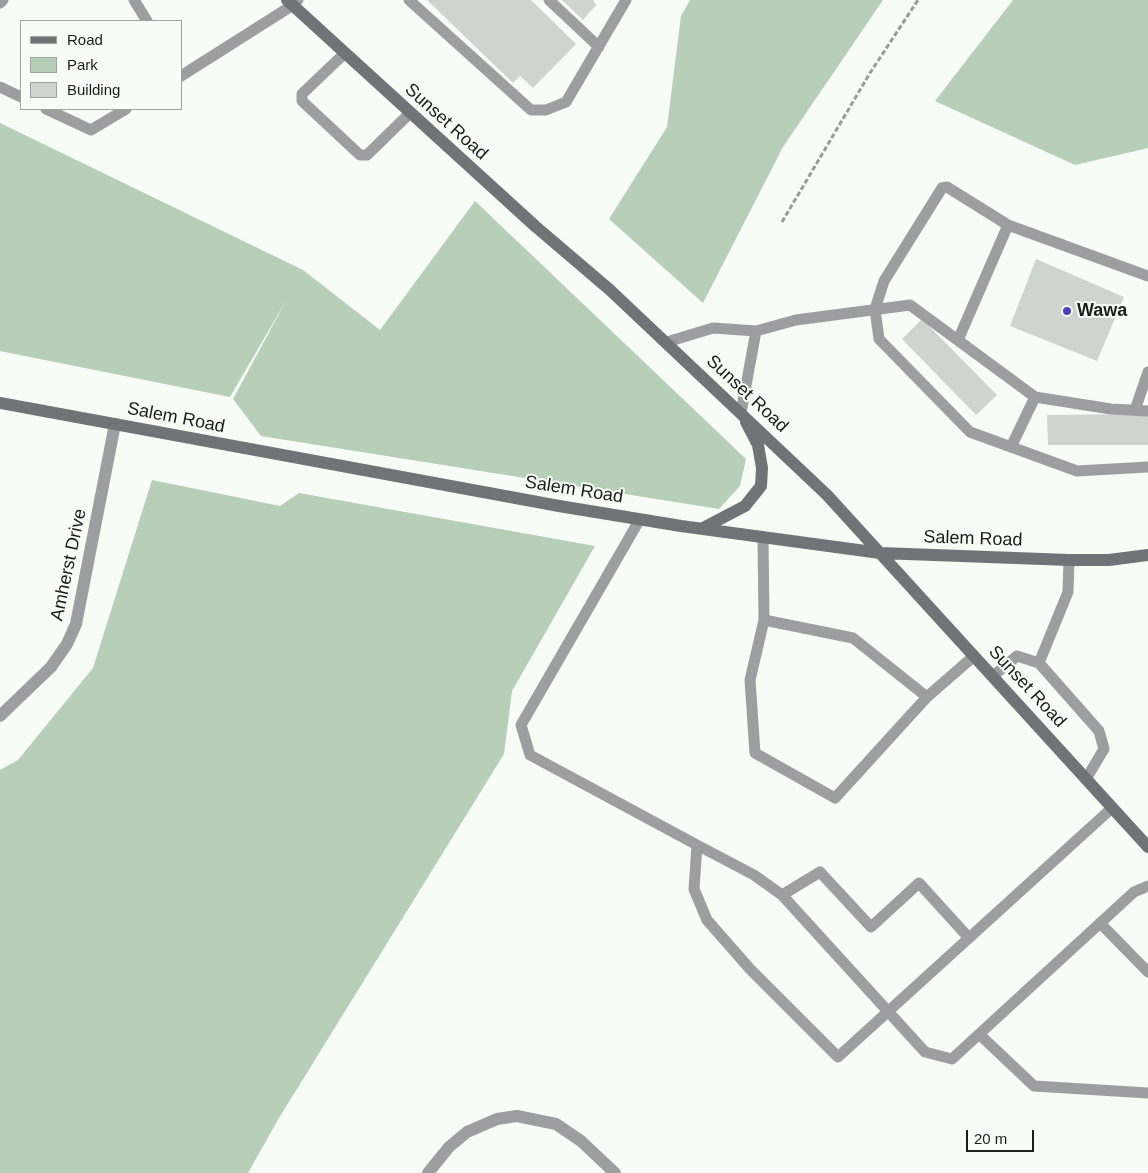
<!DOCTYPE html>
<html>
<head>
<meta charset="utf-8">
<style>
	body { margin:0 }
	#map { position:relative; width:1148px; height:1173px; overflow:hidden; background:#f7fcf7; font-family:Arial,sans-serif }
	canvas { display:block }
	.legend { position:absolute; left:20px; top:20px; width:162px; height:90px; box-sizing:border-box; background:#f7fcf7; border:1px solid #9fa39f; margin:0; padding:6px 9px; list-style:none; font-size:15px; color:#1b1d1b }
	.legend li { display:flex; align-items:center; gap:10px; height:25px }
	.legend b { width:25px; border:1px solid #9fa39f }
	.scale { position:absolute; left:966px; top:1130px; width:68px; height:22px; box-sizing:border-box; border:2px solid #1b1d1b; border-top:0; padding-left:6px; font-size:15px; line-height:18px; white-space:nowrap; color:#1b1d1b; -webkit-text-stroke:4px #f7fcf7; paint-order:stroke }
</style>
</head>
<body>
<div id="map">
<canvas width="1148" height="1173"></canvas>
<ul class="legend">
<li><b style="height:6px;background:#727376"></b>Road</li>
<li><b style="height:14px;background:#b7ceb8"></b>Park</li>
<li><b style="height:14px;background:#ced4cf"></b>Building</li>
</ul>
<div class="scale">20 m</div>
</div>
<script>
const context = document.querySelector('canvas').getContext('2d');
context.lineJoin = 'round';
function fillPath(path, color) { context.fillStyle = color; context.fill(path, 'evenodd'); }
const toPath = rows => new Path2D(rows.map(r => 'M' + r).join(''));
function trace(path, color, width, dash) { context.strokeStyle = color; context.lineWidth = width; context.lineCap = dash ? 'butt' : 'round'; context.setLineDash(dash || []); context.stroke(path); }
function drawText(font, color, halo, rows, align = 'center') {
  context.font = font + ' Arial,sans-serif'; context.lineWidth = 4; context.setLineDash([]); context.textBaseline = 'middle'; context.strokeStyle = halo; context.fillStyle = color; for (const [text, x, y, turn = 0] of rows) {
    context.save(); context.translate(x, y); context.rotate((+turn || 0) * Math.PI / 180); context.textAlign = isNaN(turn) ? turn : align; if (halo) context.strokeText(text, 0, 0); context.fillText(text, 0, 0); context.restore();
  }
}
fillPath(toPath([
	[690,0,883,0,783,147,703,303,609,219,667,127,681,16],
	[1013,0,1148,0,1148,148,1075,165,935,101],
	[0,123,303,270,380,330,475,201,746,459,740,486,719,509,261,436,233,399,287,299,230,397,0,351],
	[152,480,280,506,299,493,595,546,512,691,504,754,279,1118,248,1173,0,1173,0,770,18,760,93,668]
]), '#b7ceb8');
fillPath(toPath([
	[427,0,531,0,576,44,533,88,520,76,513,83],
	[562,0,593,0,596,5,583,20],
	[1036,259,1124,297,1097,361,1010,326],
	[922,319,997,395,976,415,902,339],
	[1148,414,1148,445,1048,445,1047,415]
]), '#ced4cf');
trace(toPath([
	[782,222,870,73,918,0]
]), '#989b98', 3, [5, 2.5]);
trace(toPath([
	[134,0,147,21],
	[409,0,531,110,546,110,566,102,626,0],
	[549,0,599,47],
	[0,3,3,0],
	[345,53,302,94,302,101,360,155,367,155,410,113],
	[181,76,293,5,298,0],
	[0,87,21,97],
	[46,109,91,130,126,109],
	[1008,225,947,187,942,188,884,281,875,309,879,339,970,432,1077,471,1148,467],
	[958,340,1008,225,1148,276],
	[667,342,713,328,756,331,796,320,910,305,1035,397,1111,409,1148,411],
	[1135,410,1148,372],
	[741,413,756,331],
	[1011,447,1035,397],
	[640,519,521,725,530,755,697,845,694,889,707,920,750,969,838,1057,1112,808],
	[763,537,764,620,750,680,755,753,835,798,927,697,974,656],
	[764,620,853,638,927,697],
	[1039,663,1068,592,1069,560],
	[993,676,1017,656,1039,663,1099,731,1104,749,1086,779],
	[697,845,754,875,782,895,820,872,871,927,919,883,969,938],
	[782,895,925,1052,952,1059,1134,892,1148,886],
	[1100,923,1148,972],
	[979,1034,1034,1086,1148,1093]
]), '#9e9ea1', 11);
trace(toPath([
	[0,716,51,667,67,644,76,624,115,424],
	[428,1173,449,1147,467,1132,497,1119,517,1116,556,1124,581,1141,615,1173]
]), '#9e9ea1', 12);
trace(toPath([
	[287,0,535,226,610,290,827,495,1148,847],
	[0,403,559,506,681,526,880,553,1069,560,1109,560,1148,555],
	[703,528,745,506,761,486,762,468,758,445,746,422]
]), '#727376', 12);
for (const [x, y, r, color] of [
	[1067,311,5,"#4e40b8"]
]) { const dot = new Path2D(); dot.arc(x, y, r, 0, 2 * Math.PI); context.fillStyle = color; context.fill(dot); trace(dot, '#f7fcf7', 2); }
drawText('18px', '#1b1d1b', '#f7fcf7', [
	["Sunset Road",446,122,42],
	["Sunset Road",747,394,43],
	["Salem Road",176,418,11],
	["Salem Road",574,490,9],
	["Salem Road",973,539,2],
	["Amherst Drive",69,565,-78],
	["Sunset Road",1027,687,47]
]);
drawText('bold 18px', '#1b1d1b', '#f7fcf7', [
	["Wawa",1077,311]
], 'left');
</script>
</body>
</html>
